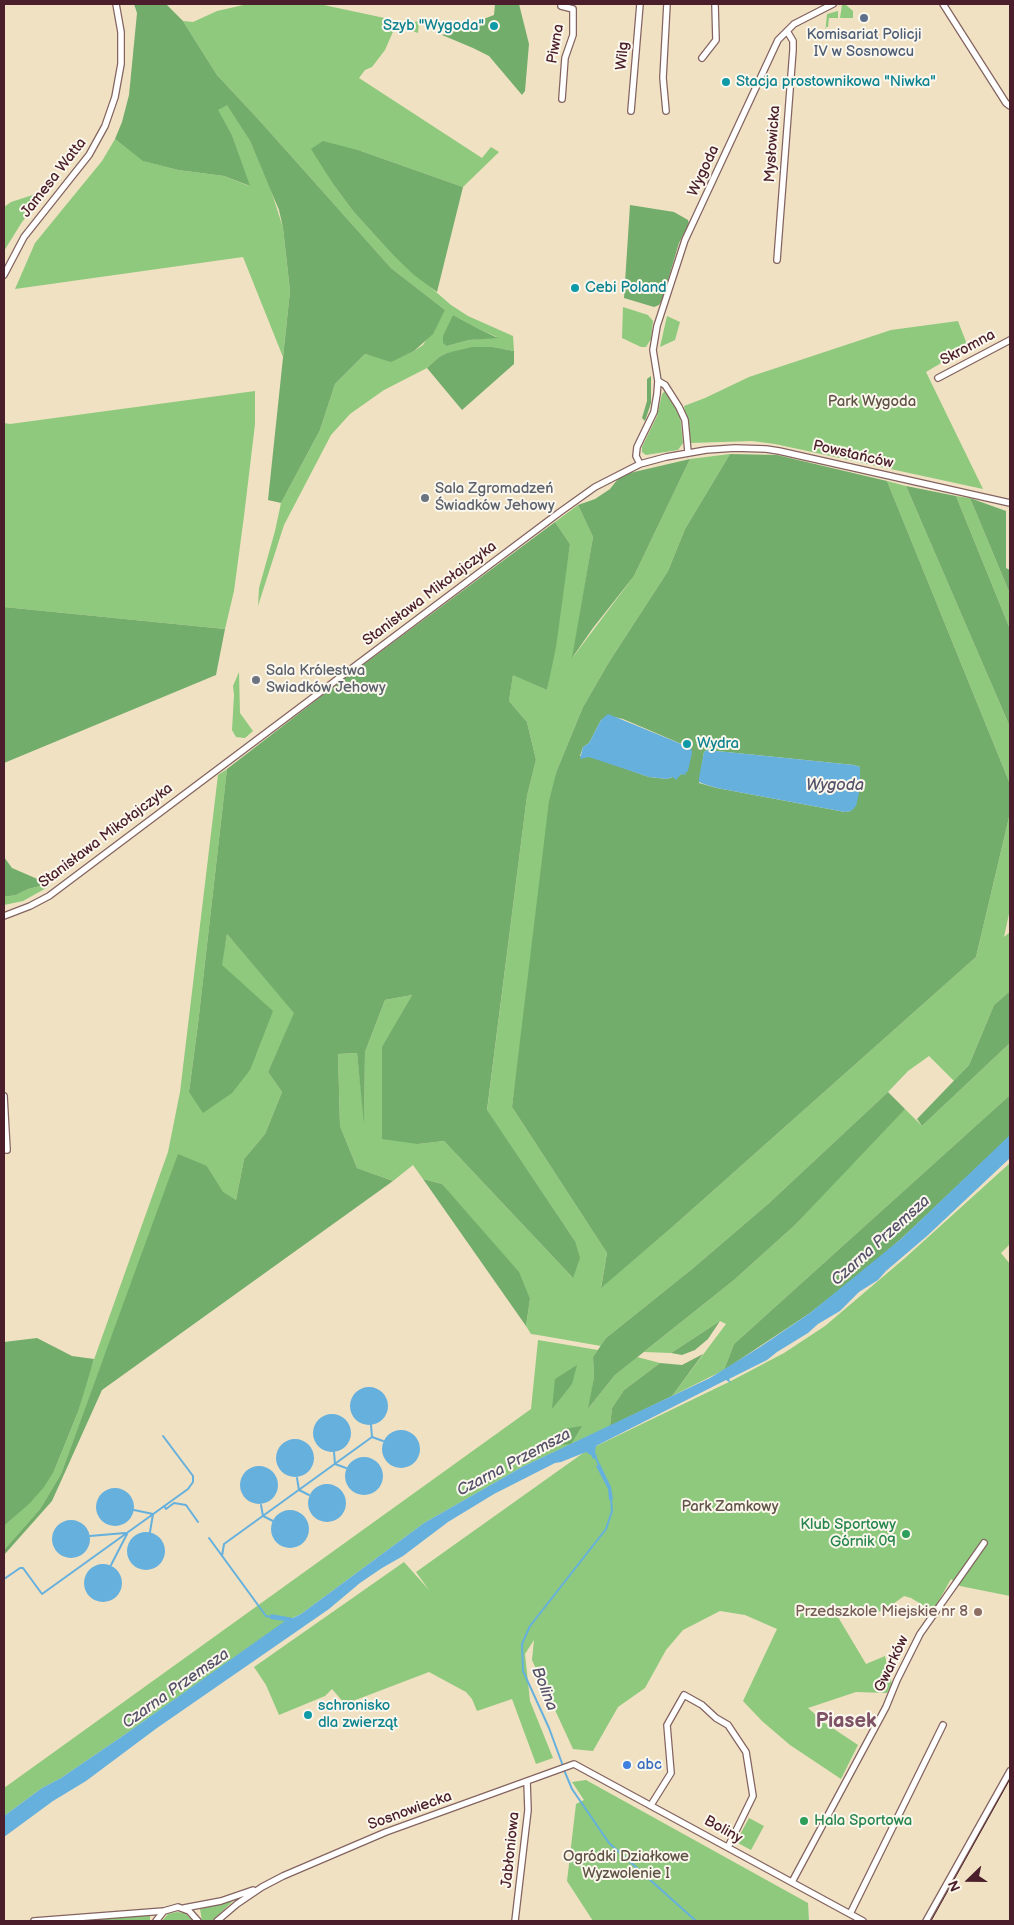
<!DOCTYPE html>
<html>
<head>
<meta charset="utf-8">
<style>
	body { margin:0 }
	#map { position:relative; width:1014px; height:1925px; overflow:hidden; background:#f0e1c2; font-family:"Balsamiq Sans",sans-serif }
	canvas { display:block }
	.frame { position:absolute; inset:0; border:5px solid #4a1f2b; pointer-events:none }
	.north { position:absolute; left:944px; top:1855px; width:50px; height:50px; -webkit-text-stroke:4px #fbf7ec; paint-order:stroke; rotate:248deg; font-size:14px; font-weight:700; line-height:20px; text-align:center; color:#4a1f2b }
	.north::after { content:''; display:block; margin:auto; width:18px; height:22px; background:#4a1f2b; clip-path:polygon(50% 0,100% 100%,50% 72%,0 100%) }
</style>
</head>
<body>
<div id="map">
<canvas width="1014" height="1925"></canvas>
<div class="frame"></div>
<div class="north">N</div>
</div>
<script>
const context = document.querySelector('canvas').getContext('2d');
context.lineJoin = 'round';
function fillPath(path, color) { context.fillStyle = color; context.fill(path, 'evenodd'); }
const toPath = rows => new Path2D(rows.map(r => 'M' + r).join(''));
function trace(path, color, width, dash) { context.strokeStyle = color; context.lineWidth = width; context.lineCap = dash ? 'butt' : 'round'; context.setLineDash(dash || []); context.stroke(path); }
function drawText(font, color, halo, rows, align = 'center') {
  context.font = font + ' "Balsamiq Sans",sans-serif'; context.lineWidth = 4; context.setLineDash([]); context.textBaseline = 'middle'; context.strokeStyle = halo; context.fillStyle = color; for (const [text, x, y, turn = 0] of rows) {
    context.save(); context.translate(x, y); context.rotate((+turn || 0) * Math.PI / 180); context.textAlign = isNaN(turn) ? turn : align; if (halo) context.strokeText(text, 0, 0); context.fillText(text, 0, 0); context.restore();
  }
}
fillPath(toPath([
	[248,4,319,4,408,23,419,21,418,33,403,28,395,27,385,50,372,67,365,70,359,78,482,158,491,147,499,152,463,187,361,151,312,148,333,184,353,211,391,253,451,305,468,316,513,336,514,351,493,347,447,353,439,357,427,368,384,390,350,414,331,435,284,525,258,606,259,588,275,531,281,503,320,430,335,384,365,354,391,361,414,351,423,345,445,310,391,268,259,120,217,75,183,21,193,22,217,11],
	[453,315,479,329,497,337,469,340,447,346],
	[842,5,846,5,853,11,853,18,840,18],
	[838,11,838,18,829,18,828,27,826,27,827,38,825,34,827,14],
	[227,104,250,141,271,190,283,228,290,291,283,357,243,257,15,289,35,243,102,161,115,139,144,161,178,170,224,176,249,186,232,135,217,110],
	[36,194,41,198,22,222,4,251,4,207,11,202],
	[623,307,648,315,653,321,651,339,646,347,641,347,622,338],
	[667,316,680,322,675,340,660,347],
	[958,321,968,347,926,372,983,489,775,444,752,441,691,443,684,406,705,398,749,377,891,330],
	[255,391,255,424,244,516,234,591,225,629,4,607,4,423,10,424],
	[665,391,668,392,680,415,683,443,678,450,646,455,642,452,642,447,657,416,662,394],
	[730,454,685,529,668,571,609,662,583,707,557,770,512,1107,607,1253,601,1287,678,1222,976,957,1010,813,1010,909,1004,937,1010,932,1010,991,994,1005,969,1065,954,1081,929,1056,908,1071,888,1092,768,1204,692,1269,606,1338,601,1346,538,1335,531,1334,526,1326,530,1299,442,1184,423,1179,413,1165,393,1181,357,1168,340,1126,338,1054,357,1053,364,1117,365,1052,385,1000,412,995,382,1048,418,1144,444,1141,572,1277,575,1241,487,1111,527,796,536,760,527,722,509,701,513,674,547,690,570,544,555,522,578,505,593,537,573,657,634,576,690,459],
	[887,481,906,486,1010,727,1010,784],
	[956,496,970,498,1010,594,1010,629],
	[239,672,240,713,253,731,245,738,236,737,232,730,234,695,233,686],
	[227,769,198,1024,189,1092,221,965,227,934,295,1013,268,1072,282,1092,265,1134,244,1159,236,1200,223,1193,207,1166,103,1360,61,1474,40,1509,4,1550,4,1526,14,1517,54,1471,78,1412,86,1382,168,1152,180,1092,218,775],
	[49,884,50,886,23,901,4,905,4,897,16,895,28,889],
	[1010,1043,1010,1095,734,1344,724,1370,672,1396,726,1324,720,1321,671,1353,644,1352,734,1280,795,1225,899,1113,905,1109,922,1126],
	[1010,1163,1010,1244,1001,1253,1010,1264,1010,1596,960,1586,951,1579,933,1611,911,1598,904,1596,889,1607,872,1615,854,1613,846,1609,838,1617,866,1664,885,1656,892,1684,887,1693,856,1692,808,1708,825,1723,858,1745,841,1779,790,1745,762,1721,743,1701,777,1629,745,1615,720,1611,683,1630,666,1650,645,1688,618,1707,593,1751,573,1749,532,1660,534,1640,525,1654,530,1701,553,1758,536,1764,512,1699,477,1711,472,1699,466,1692,429,1672,345,1704,332,1689,325,1696,279,1715,266,1685,254,1667,404,1562,429,1590,416,1572,586,1451,731,1381,784,1353,825,1326,905,1258],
	[538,1340,598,1350,593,1357,594,1377,589,1408,615,1375,637,1357,660,1363,624,1390,612,1408,610,1426,522,1467,424,1523,301,1614,286,1621,124,1735,61,1778,42,1788,4,1816,4,1788,531,1409],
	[586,1780,808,1903,809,1921,593,1921,567,1881,576,1804,584,1800,572,1782],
	[749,1818,764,1826,751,1850,736,1842],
	[233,1901,212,1921,202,1921,200,1909],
	[177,1912,185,1913,193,1921,162,1921,168,1914],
	[150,1914,150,1921,91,1921,91,1919]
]), '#8ec97d');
fillPath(toPath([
	[134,4,166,4,183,21,217,75,259,120,391,268,445,310,433,334,414,351,391,362,365,354,335,384,320,430,281,503,268,500,290,291,283,228,279,210,250,141,227,105,218,110,232,135,250,186,224,176,178,170,143,161,115,139,122,122,129,95,137,13],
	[495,4,519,4,529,44,525,91,522,95,489,56,473,48,442,35,494,15],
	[323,141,361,151,463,187,437,292,414,275,391,253,353,211,333,184,311,149],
	[630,205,674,212,688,220,689,224,679,243,662,300,659,305,654,307,624,298],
	[453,315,479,329,498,338,469,340,447,346,443,343,443,336],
	[472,347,493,347,514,351,514,364,462,410,427,368,439,357,447,353],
	[651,376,651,403,645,421,642,418,647,401,647,379],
	[730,454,777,455,887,481,1010,784,1010,813,976,957,678,1222,601,1288,607,1253,512,1107,549,801,557,770,583,707,609,662,668,571,685,529],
	[614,717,623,719,691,748,685,773,667,779,649,777,589,756,580,756,583,747,589,743,601,720],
	[707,750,854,765,860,767,860,789,851,811,845,812,717,788,699,783,704,752],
	[690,459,634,576,593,628,572,658,593,537,578,505,595,499,610,489,621,475],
	[906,486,956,496,1010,629,1010,727],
	[970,498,1006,511,1006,568,1010,570,1010,594],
	[555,522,570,544,556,647,547,690,513,675,509,701,527,722,536,760,527,796,487,1110,575,1241,580,1258,573,1278,444,1141,418,1144,382,1139,382,1047,412,995,385,1000,365,1052,364,1124,357,1053,338,1054,340,1126,357,1168,393,1181,102,1390,52,1501,4,1555,4,1550,40,1509,61,1474,178,1154,207,1166,223,1192,236,1200,244,1159,265,1134,282,1092,268,1072,294,1013,227,934,222,965,273,1011,250,1070,232,1093,203,1113,189,1092,198,1024,227,769,332,688],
	[4,607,225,629,216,675,4,763],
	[4,857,12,868,49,884,28,889,16,895,4,897],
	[1010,991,1010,1043,922,1126,917,1119,969,1065,994,1005],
	[888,1092,905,1109,795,1225,734,1280,615,1375,588,1409,594,1377,593,1357,606,1338,692,1269,768,1204],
	[1010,1095,1010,1136,901,1239,872,1264,810,1313,724,1370,734,1344],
	[423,1179,442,1184,519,1272,530,1299,526,1326],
	[720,1321,708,1339,695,1350,682,1355,671,1353],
	[37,1338,72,1356,94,1359,78,1412,54,1471,44,1487,30,1503,4,1526,4,1342],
	[703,1354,672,1396,610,1426,612,1408,624,1390,660,1363,682,1365],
	[577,1365,572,1384,552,1409,555,1379],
	[582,1426,571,1444,551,1446,563,1429]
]), '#72ad6c');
fillPath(toPath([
	[608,714,691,748,692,753,688,771,685,773,686,775,681,774,676,780,673,777,667,779,649,777,589,757,580,759,583,747,589,743,601,720],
	[707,750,854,765,860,767,860,789,856,806,851,811,845,812,717,788,704,784,699,782,699,778,704,752],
	[1010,1135,1010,1158,927,1236,886,1271,878,1280,859,1292,840,1311,818,1324,808,1333,777,1352,767,1360,729,1379,731,1383,726,1380,596,1446,595,1452,597,1457,593,1459,591,1455,586,1452,561,1462,555,1463,494,1494,448,1522,403,1556,382,1568,360,1583,329,1609,157,1728,86,1781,53,1801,4,1837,4,1816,42,1788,61,1778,124,1735,285,1621,270,1619,271,1614,293,1618,301,1614,424,1523,522,1467,710,1378,760,1347,810,1313,901,1239],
	'350 1406a19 19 0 1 1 38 0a19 19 0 1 1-38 0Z',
	'313 1433a19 19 0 1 1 38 0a19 19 0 1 1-38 0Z',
	'382 1449a19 19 0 1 1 38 0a19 19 0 1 1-38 0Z',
	'276 1458a19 19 0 1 1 38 0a19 19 0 1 1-38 0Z',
	'345 1476a19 19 0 1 1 38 0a19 19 0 1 1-38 0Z',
	[600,1464,611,1487,613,1499,609,1500,608,1489,596,1466],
	'240 1485a19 19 0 1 1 38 0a19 19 0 1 1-38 0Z',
	'308 1503a19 19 0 1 1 38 0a19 19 0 1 1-38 0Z',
	'96 1507a19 19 0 1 1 38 0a19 19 0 1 1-38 0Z',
	'271 1529a19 19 0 1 1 38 0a19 19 0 1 1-38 0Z',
	'52 1539a19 19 0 1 1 38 0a19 19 0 1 1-38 0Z',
	'127 1551a19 19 0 1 1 38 0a19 19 0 1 1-38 0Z',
	'84 1583a19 19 0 1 1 38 0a19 19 0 1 1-38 0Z'
]), '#66b0de');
trace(toPath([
	[371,1425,372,1437],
	[372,1437,383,1441],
	[334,1452,335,1464,346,1468],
	[595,1456,599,1465],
	[297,1478,299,1490,309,1495],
	[261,1505,263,1516,273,1521],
	[164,1506,166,1509,174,1503,186,1505,198,1522],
	[134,1510,153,1514,150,1532],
	[90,1536,125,1533],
	[209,1538,266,1616,272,1617],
	[222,1556,224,1544,372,1437],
	[111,1565,127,1534],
	[4,1579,20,1568,23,1568,42,1594,188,1489,193,1482,193,1476,163,1436],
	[563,1766,549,1728,523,1671,522,1644,530,1626,606,1529,612,1511,611,1498],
	[564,1770,572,1789,609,1843,696,1921]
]), '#66b0de', 2);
const minor = toPath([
	[561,4,561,6,573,9,573,35,565,58,562,99],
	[943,4,1006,103,1010,106],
	[702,58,716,40,715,4],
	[631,111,640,4],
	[666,111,663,78,667,4],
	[777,260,793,50,793,41,787,31],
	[4,275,24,237,89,155,105,126,115,97,121,64,121,32,116,4],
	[938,378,1010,340],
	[658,381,665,385,679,407,685,420,688,452],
	[640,464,636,456,637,447,654,412,657,394,658,381,653,350,657,326,685,240,778,40,794,24,833,4],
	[4,916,30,906,49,896,560,512,595,487,640,464,666,457,706,450,735,448,766,449,779,451,1010,503],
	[4,1096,7,1150],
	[651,1805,671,1773,667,1725,684,1695,702,1705,716,1718,728,1725,746,1752,753,1796,728,1847],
	[792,1882,886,1707,897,1680,920,1634,984,1543],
	[184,1908,221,1901,253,1890],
	[850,1914,943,1725],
	[34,1921,164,1911],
	[156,1921,164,1911,178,1907,189,1911,198,1921],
	[217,1921,237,1904,262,1887,283,1876,386,1832,574,1764,863,1921],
	[515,1921,528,1810,527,1781],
	[926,1921,1010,1771]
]);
trace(minor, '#846360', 8);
trace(minor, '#fff', 5.5);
trace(toPath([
	[931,1921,1010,1779]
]), '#4a1f2b', 1);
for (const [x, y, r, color] of [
	[864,18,5,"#5c6f8a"],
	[494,26,5,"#0f9aa8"],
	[726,82,5,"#0f9aa8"],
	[575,288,5,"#0f9aa8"],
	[425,498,5,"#6b7280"],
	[256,680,5,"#6b7280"],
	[687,744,5,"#0f9aa8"],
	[906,1534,5,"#2e9e5b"],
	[978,1612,5,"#8d6e63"],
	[308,1715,5,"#0f9aa8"],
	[627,1765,5,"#3f7fe0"],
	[804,1821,5,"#2e9e5b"]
]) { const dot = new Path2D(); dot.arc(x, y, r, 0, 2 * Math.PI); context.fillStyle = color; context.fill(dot); trace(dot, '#fbf7ec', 2); }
drawText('15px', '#0d838f', '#fbf7ec', [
	["Szyb \"Wygoda\"",484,26,"right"],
	["Stacja prostownikowa \"Niwka\"",736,82],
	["Cebi Poland",585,288],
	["Wydra",697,744],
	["schronisko",318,1706],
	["dla zwierząt",318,1723]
], 'left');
drawText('15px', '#4e5e75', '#fbf7ec', [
	["Komisariat Policji",864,35],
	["IV w Sosnowcu",864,52]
]);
drawText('15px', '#4a1f2b', '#fbf7ec', [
	["Piwna",556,44,-80],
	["Wilg",623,56,-85],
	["Mysłowicka",773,144,-86],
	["Wygoda",704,171,-65],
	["Jamesa Watta",54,178,-52],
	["Skromna",968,348,-28],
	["Powstańców",853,455,13],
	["Stanisława Mikołajczyka",430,594,-37],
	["Stanisława Mikołajczyka",106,836,-37],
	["Gwarków",892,1664,-65],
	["Sosnowiecka",410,1811,-20],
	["Boliny",723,1830,29],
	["Jabłoniowa",511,1850,-84]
]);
drawText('15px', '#5e5244', '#fbf7ec', [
	["Park Wygoda",872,402],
	["Park Zamkowy",730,1507],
	["Ogródki Działkowe",626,1857],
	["Wyzwolenie I",626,1874]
]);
drawText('15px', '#5b616d', '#fbf7ec', [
	["Sala Zgromadzeń",435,489],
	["Świadków Jehowy",435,506],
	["Sala Królestwa",266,671],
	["Swiadków Jehowy",266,688]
], 'left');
drawText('15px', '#27864d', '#fbf7ec', [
	["Klub Sportowy",896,1525],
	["Górnik 09",896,1542],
	["Hala Sportowa",814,1821,"left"]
], 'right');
drawText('15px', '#785e54', '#fbf7ec', [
	["Przedszkole Miejskie nr 8",968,1612]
], 'right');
drawText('15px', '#366cbe', '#fbf7ec', [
	["abc",637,1765]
], 'left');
drawText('italic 16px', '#54526a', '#fbf7ec', [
	["Wygoda",835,786],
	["Czarna Przemsza",881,1241,-42],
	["Czarna Przemsza",514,1463,-28],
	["Czarna Przemsza",176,1689,-35],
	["Bolina",544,1689,69]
]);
drawText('bold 20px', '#7e5367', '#fbf7ec', [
	["Piasek",846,1722]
]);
</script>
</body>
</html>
